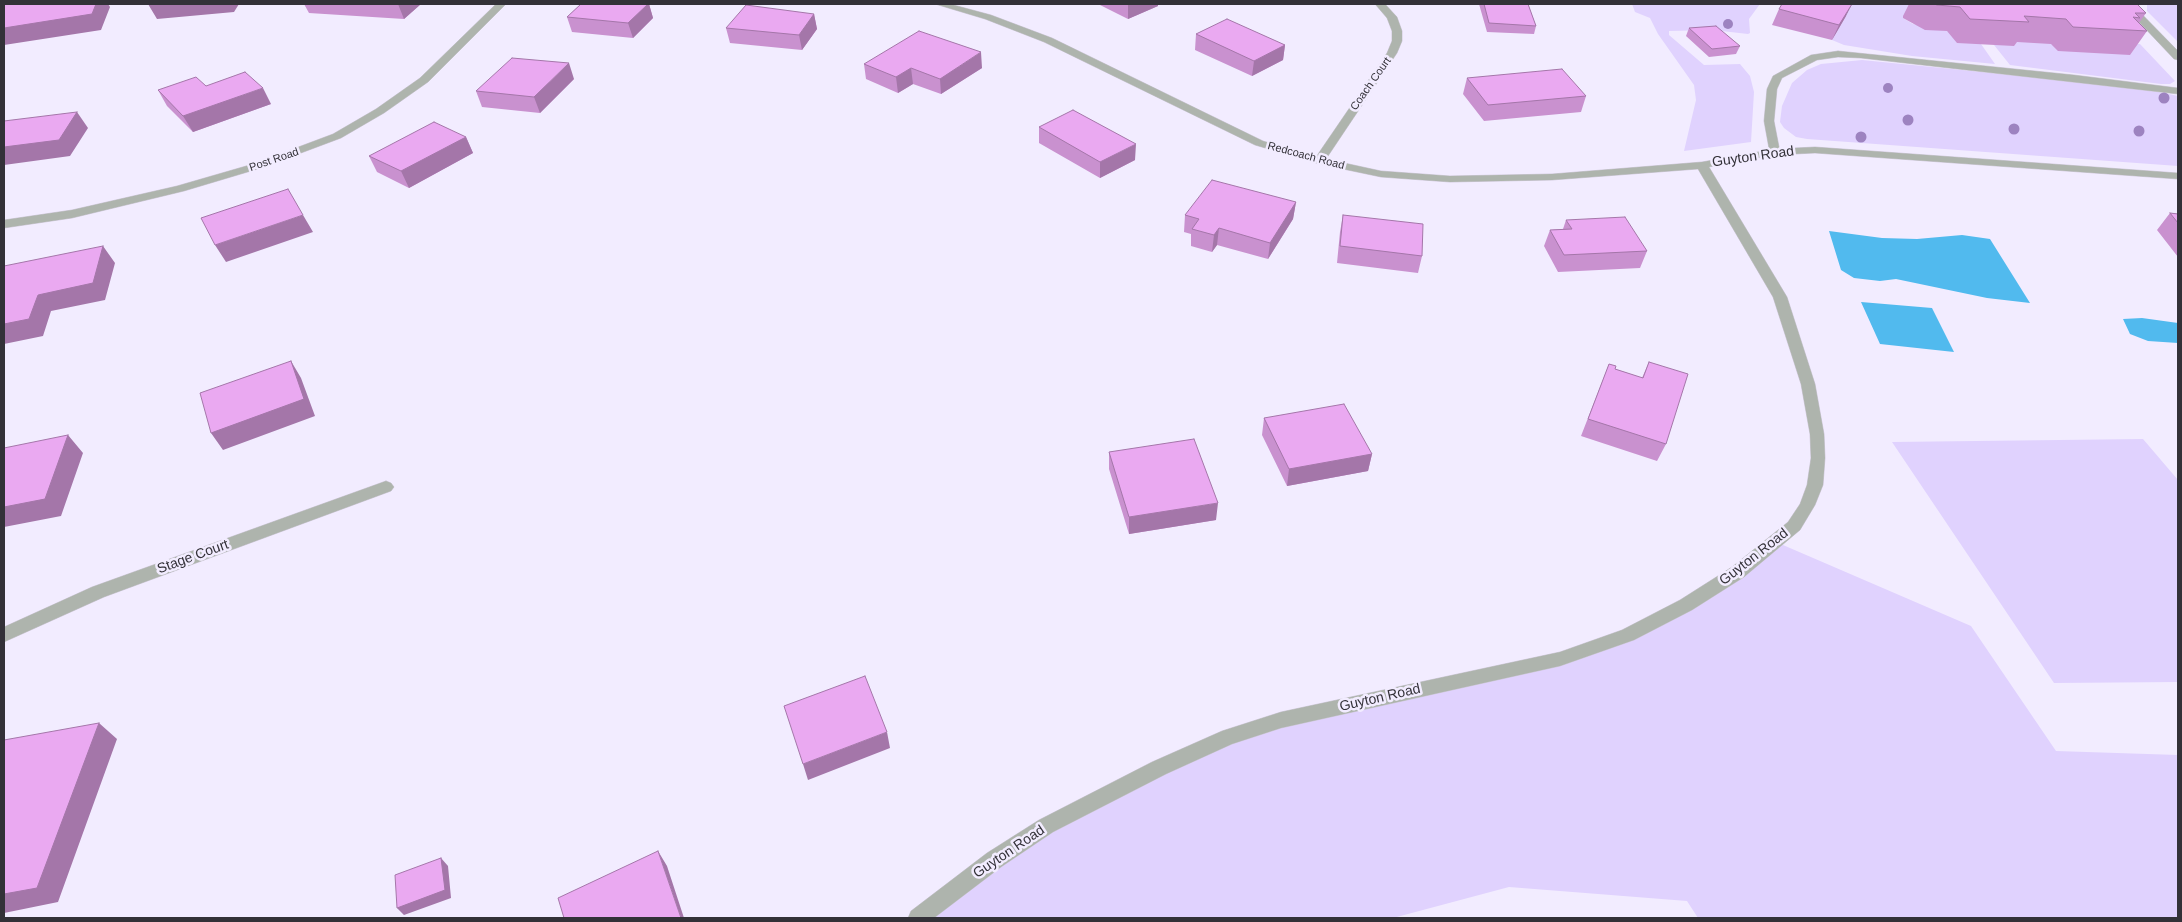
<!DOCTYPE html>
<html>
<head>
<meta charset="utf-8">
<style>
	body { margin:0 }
	#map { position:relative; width:2182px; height:922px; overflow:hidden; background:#f2ecff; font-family:Arial,sans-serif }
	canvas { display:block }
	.frame { position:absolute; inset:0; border:5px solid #333138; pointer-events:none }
</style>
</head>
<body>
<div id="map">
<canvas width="2182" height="922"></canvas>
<div class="frame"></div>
</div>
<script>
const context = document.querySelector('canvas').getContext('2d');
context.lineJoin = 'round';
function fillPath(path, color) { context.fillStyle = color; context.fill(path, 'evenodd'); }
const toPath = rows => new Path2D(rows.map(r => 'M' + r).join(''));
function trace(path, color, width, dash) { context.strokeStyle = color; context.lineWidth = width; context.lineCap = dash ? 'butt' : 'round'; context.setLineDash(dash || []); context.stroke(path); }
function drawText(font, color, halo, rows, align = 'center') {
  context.font = font + ' Arial,sans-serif'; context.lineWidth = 5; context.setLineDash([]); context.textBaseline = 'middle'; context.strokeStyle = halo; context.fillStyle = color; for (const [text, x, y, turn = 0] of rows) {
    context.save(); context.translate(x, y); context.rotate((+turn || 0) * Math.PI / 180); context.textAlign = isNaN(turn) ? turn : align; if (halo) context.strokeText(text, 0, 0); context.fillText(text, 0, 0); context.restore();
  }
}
fillPath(toPath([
	[1632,4,1760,4,1749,19,1750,33,1748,34,1713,30,1669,31,1669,35,1704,65,1740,64,1750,76,1754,92,1751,142,1684,151,1696,100,1694,85,1658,34,1650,18,1635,12],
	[1797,4,1926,4,1903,18,1913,24,1947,31,1981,44,1995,64,1912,56,1844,45,1832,40],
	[2147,4,2178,4,2178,42,2147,11],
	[2010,41,2140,44,2175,81,2170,84,2161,84,2010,65,1994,45],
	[1862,60,2062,80,2155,91,2178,96,2178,166,1807,139,1796,137,1784,128,1780,122,1782,106,1792,83,1807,70,1821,64],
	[2143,439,2178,480,2178,682,2054,683,1892,442],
	[1776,542,1971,626,2056,751,2178,755,2178,918,1698,918,1687,901,1509,887,1393,918,918,918,994,860,1228,737,1628,635]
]), '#e0d2fe');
fillPath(toPath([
	[1829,231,1882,238,1917,239,1962,235,1990,239,2030,303,1987,298,1896,279,1880,281,1854,278,1841,270],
	[1861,302,1932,308,1954,352,1880,344],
	[2142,318,2178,323,2178,343,2148,341,2130,334,2123,319]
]), '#51baee');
const lane = toPath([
	[2122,4,2132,4,2178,51,2178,60,2174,59,2122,4],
	[1838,51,2074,75,2178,88,2178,94,1861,58,1838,57,1817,60,1782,78,1777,89,1774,121,1780,152,1774,155,1770,154,1764,121,1767,89,1773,76,1811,55,1838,51]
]);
const street = toPath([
	[496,4,506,4,428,82,384,113,341,138,261,168,184,191,72,218,4,228,4,220,72,210,177,186,253,164,333,134,376,109,420,78,496,4],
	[935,4,950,4,991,15,1052,38,1263,141,1316,157,1387,53,1392,41,1392,31,1387,18,1375,4,1385,4,1397,17,1402,31,1402,41,1397,53,1326,159,1381,171,1450,176,1552,174,1702,162,1774,149,1815,147,2178,173,2178,179,1815,153,1774,155,1709,167,1787,297,1815,384,1824,434,1825,458,1823,485,1815,505,1800,530,1744,577,1692,610,1634,640,1560,666,1281,728,1232,744,1166,774,1053,832,1001,867,934,918,908,918,911,911,987,853,1039,820,1152,762,1222,731,1281,712,1560,652,1622,630,1680,600,1732,567,1788,522,1800,504,1807,485,1811,458,1810,434,1801,384,1773,297,1698,169,1552,180,1450,182,1381,177,1319,164,1255,145,1044,42,985,19,935,4],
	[386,481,391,483,394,487,391,491,104,597,4,642,4,627,92,587,386,481]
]);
trace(lane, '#d0cadb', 1);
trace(street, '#d0cadb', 1);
fillPath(lane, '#aeb4ad');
fillPath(street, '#aeb4ad');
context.fillStyle = '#9d83c0';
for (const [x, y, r] of [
	[1728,24,5],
	[1888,88,5],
	[2164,98,5.5],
	[1908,120,5.5],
	[2014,129,5.5],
	[2139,131,5.5],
	[1861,137,5.5]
]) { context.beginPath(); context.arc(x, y, r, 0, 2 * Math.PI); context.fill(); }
fillPath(toPath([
	[304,4,421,4,404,19,309,13],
	[581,4,649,4,653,18,633,38,572,32,567,17],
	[1098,4,1158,4,1158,6,1128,19],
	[1479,4,1528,4,1536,26,1534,34,1487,32],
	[1909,4,2127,4,2146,13,2139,23,2147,31,2130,55,2058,51,2051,44,2017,42,2014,46,1957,43,1947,31,1925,30,1903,18,1903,16],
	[1779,9,1846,16,1832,40,1772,25],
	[814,14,817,29,802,50,730,43,726,28],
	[1689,28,1740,46,1736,54,1709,57,1686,36],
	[1196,34,1285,45,1283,60,1252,76,1195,50],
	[864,64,982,68,941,94,913,84,898,93,866,79],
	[1467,78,1586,96,1581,112,1484,121,1463,94],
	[574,79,540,113,482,107,476,91],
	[206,86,271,104,193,132,167,106,158,90],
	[1039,127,1135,160,1100,178,1039,143],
	[466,137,473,153,409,188,377,172,369,156],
	[1296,202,1293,219,1268,259,1217,245,1212,252,1191,246,1191,234,1184,232,1185,215],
	[2170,213,2178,214,2178,257,2157,230],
	[1343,215,1422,256,1418,273,1337,263,1340,232],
	[1566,220,1647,251,1640,268,1558,272,1544,246,1550,230,1563,229],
	[1649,362,1666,444,1657,461,1581,436,1609,364,1615,369,1642,378],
	[1264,418,1372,454,1368,471,1287,486,1262,435],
	[1109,452,1216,520,1129,534,1109,469]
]), '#c991cf');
fillPath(toPath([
	[96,4,108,4,110,7,101,30,4,45,4,28],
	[148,4,239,4,234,12,157,19],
	[398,4,421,4,404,19],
	[648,4,649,4,653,18,633,38,628,23],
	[1128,4,1158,4,1158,6,1128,19],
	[1852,4,1846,16,1832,40,1839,25],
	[814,14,817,29,802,50,799,35],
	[1285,45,1283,60,1252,76,1254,61],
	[981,52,982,68,941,94,940,79],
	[569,63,574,79,540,113,534,97],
	[911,68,913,84,898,93,896,77],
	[263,88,271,104,193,132,183,116],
	[77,112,88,128,70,156,4,165,4,147],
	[466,137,473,153,409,188,401,171],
	[1136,144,1135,160,1100,178,1100,162],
	[1296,202,1293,219,1268,259,1270,243],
	[303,215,313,232,226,262,215,245],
	[1219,228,1217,245,1212,252,1214,235],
	[103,246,115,263,105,300,51,311,43,336,4,344,4,324,38,295],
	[291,361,301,378,315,416,223,450,211,433],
	[68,435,83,453,61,516,4,527,4,507],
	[1372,454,1368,471,1287,486,1289,469],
	[1218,503,1216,520,1129,534,1129,517],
	[99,723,117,739,58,902,4,913,4,894],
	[887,732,890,748,808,780,803,764],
	[658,851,667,866,684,918,681,918],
	[441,858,448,866,451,898,404,915,397,908]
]), '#a476a9');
const building = toPath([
	[4,4,96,4,92,14,4,28,4,4],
	[581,4,648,4,628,23,567,17,581,4],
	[1484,4,1528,4,1536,26,1489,23,1484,4],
	[1782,4,1852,4,1839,25,1779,9,1782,4],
	[1934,4,2137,4,2146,13,2135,13,2140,18,2133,17,2147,31,2073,27,2066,19,2024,16,2029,22,1970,19,1960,7,1937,5,1934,4],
	[746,5,814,14,799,35,726,28,746,5],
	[1227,19,1285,45,1254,61,1196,34,1227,19],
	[1716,26,1740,46,1712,49,1689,28,1716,26],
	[919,31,981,52,940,79,911,68,896,77,864,64,919,31],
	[512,58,569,63,534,97,476,91,512,58],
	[1562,69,1586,96,1488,105,1467,78,1562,69],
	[245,72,263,88,183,116,158,90,196,77,206,86,245,72],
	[1073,110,1136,144,1100,162,1039,127,1073,110],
	[77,112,59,140,4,147,4,121,77,112],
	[434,122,466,137,401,171,369,156,434,122],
	[1212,180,1296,202,1270,243,1219,228,1214,235,1192,229,1199,219,1185,215,1212,180],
	[288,189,303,215,215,245,201,218,288,189],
	[2170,213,2178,214,2178,223,2170,213],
	[1343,215,1423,224,1422,256,1340,246,1343,215],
	[1625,217,1647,251,1564,255,1550,230,1572,229,1566,220,1625,217],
	[103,246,93,283,38,295,29,319,4,324,4,266,103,246],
	[291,361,304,399,211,433,200,393,291,361],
	[1649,362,1688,374,1666,444,1588,419,1609,364,1616,366,1615,369,1643,378,1649,362],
	[1344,404,1372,454,1289,469,1264,418,1344,404],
	[68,435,45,499,4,507,4,448,68,435],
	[1194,439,1218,503,1129,517,1109,452,1194,439],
	[865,676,887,732,803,764,784,706,865,676],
	[99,723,37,888,4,894,4,740,99,723],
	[658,851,681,918,564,918,558,898,658,851],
	[441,858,445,890,397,908,395,875,441,858]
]);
fillPath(building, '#eaa9f1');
trace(building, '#a476a9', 1);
drawText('11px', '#333138', '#f2ecff', [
	["Coach Court",1371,84,-55],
	["Redcoach Road",1306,156,15],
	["Post Road",274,160,-19]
]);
drawText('14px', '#333138', '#f2ecff', [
	["Guyton Road",1753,157,-8],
	["Stage Court",193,557,-20],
	["Guyton Road",1754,557,-38],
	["Guyton Road",1380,698,-13],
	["Guyton Road",1009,852,-34]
]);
</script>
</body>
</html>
